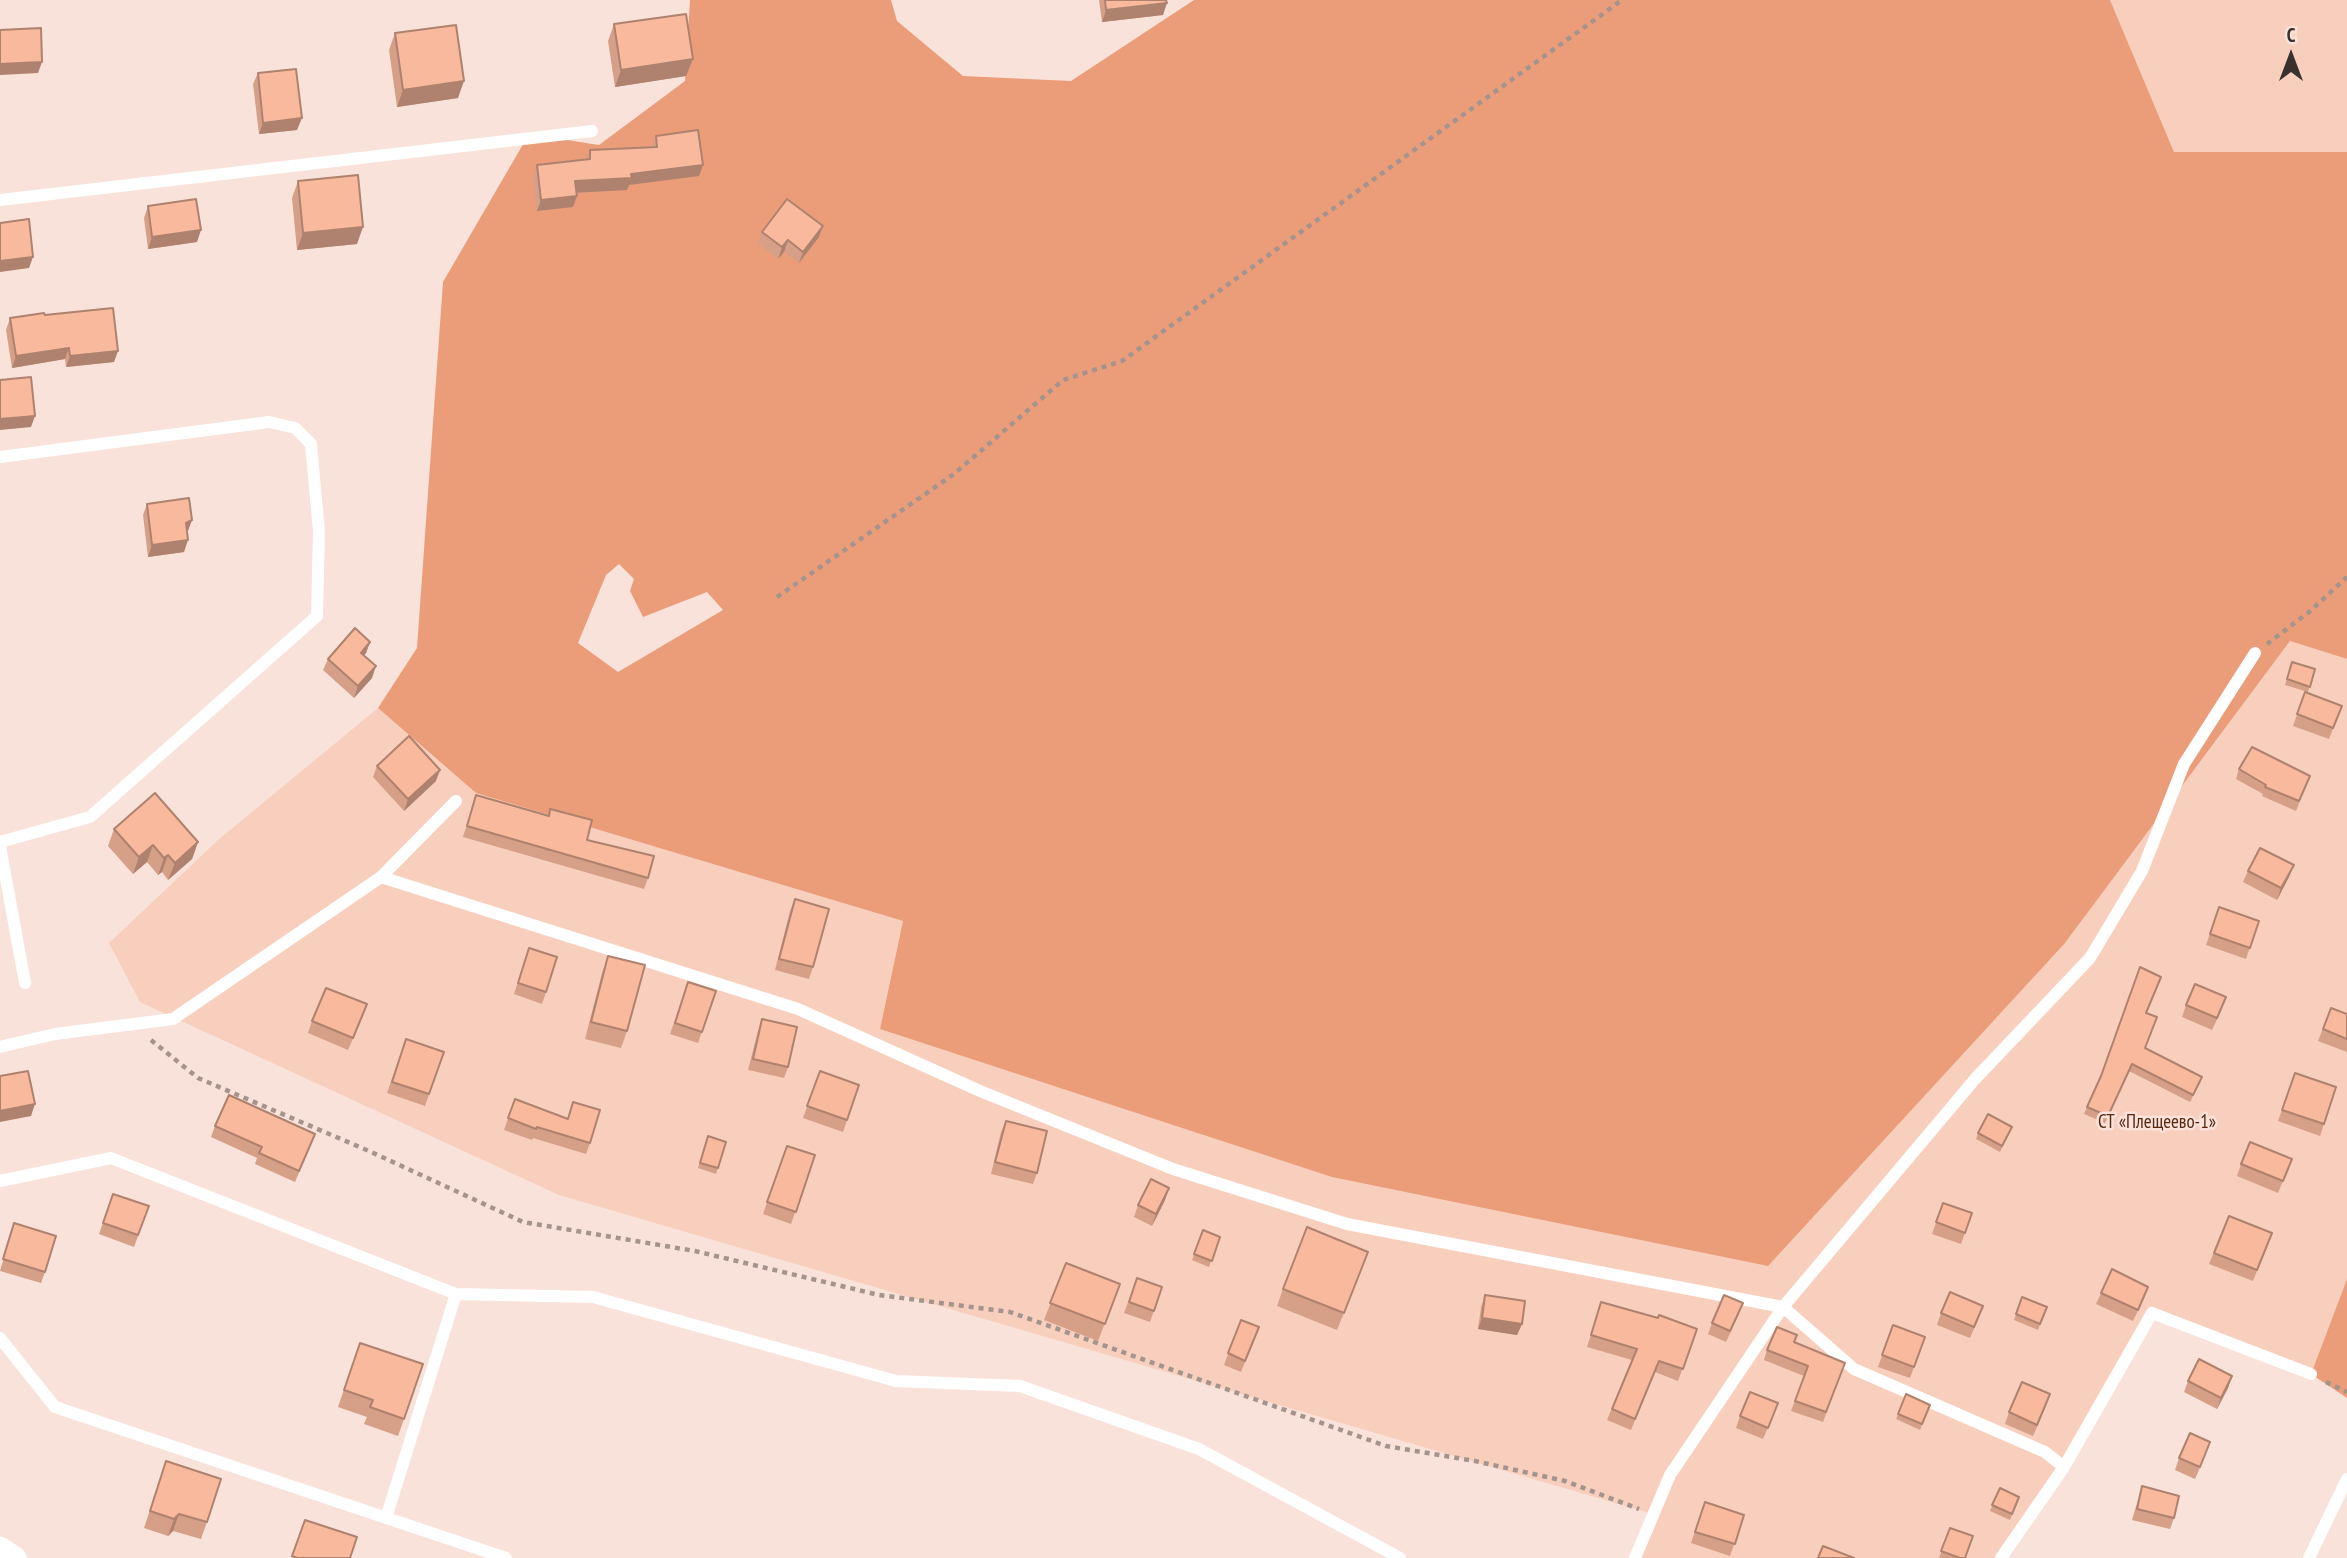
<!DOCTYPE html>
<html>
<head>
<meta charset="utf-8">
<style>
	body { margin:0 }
	#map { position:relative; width:2347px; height:1558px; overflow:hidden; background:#f9e2d9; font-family:"PT Sans Narrow",sans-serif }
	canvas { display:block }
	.north { position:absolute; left:2256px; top:21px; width:70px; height:70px; -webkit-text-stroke:5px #f9e2d9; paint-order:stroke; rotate:0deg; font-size:19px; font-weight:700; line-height:28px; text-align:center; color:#39312d }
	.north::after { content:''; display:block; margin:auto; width:24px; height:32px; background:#39312d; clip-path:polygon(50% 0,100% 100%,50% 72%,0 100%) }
</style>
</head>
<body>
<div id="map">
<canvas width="2347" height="1558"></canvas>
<div class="north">С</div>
</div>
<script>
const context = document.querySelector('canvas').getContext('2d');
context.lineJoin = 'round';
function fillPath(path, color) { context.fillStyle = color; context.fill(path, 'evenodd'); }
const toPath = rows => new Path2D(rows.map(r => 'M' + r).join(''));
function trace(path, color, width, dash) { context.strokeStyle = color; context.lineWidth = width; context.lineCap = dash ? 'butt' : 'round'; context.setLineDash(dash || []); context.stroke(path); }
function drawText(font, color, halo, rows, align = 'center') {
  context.font = font + ' "PT Sans Narrow",sans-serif'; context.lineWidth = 5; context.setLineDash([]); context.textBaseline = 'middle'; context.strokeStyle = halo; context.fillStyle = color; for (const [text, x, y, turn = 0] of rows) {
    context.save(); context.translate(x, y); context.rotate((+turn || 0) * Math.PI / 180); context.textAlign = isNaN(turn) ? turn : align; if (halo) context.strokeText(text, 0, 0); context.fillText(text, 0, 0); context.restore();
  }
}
fillPath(toPath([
	[2110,0,2347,0,2347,152,2174,152],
	[2290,641,2347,659,2347,1279,2311,1374,2152,1313,2001,1558,1635,1558,1653,1514,559,1195,140,1002,109,943,218,840,378,708,476,793,903,921,880,1029,2065,943]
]), '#f8cfbd');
fillPath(toPath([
	[690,0,891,0,897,21,963,76,1071,81,1194,0,2110,0,2174,152,2347,152,2347,659,2290,641,2065,943,1768,1266,1332,1177,880,1029,903,921,476,793,378,708,417,648,443,282,529,134,599,145,685,81],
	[619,564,634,579,630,591,643,617,707,592,723,610,618,672,578,643,606,575],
	[2347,1279,2347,1398,2311,1374]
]), '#eb9d7a');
trace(toPath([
	[777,597,954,474,1063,380,1122,361,1622,0],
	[2267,644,2309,612,2347,577],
	[151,1040,198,1078,369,1151,523,1222,695,1251,879,1295,1010,1312,1386,1446,1475,1461,1565,1481,1639,1509],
	[2326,1382,2347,1392]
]), '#a4948d', 4.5, [5, 5]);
trace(toPath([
	[0,200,592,131],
	[0,457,269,422,295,428,311,444,319,532,317,616,90,817,0,842],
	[0,846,25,983],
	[381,877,798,1009,980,1091,1173,1169,1347,1224,1783,1307,1854,1369,2045,1452,2064,1467],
	[0,1047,55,1034,173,1019,381,877,456,801],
	[0,1181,111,1158,456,1294,593,1297,896,1381,1020,1386,1199,1449,1400,1558],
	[0,1338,55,1407,506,1558],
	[386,1518,456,1294],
	[1635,1558,1670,1475,1783,1307,1975,1079,2090,958,2142,871,2184,764,2255,653],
	[2001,1558,2064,1467,2152,1313,2311,1374],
	[2309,1558,2347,1479]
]), '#fff', 12);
trace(toPath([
	[0,1548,15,1558]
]), '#fff', 23);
fillPath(toPath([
	[1099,0,1166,0,1163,15,1102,22],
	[614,24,686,76,615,87,608,41],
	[395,33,458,98,397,107,389,50],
	[258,73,297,130,259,134,253,84],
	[656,136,699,176,629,185,627,190,576,193,573,207,537,211,533,177,537,165,586,159,590,150,652,147],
	[298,181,357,244,297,250,292,198],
	[148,206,197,242,148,249,144,218],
	[823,226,819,237,799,263,784,252,778,259,758,243,762,232],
	[45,315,114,362,66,367,65,359,12,368,6,330,10,318],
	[147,504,192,520,187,532,184,552,148,557,143,515],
	[370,642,366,653,364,656,372,678,354,698,323,670,328,659],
	[2292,662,2315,669,2308,692,2285,685],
	[2305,692,2342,706,2329,739,2293,726],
	[377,766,436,781,404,811,373,777],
	[2239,769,2306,785,2296,811,2262,796,2263,794,2236,779],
	[476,795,548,816,550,809,587,840,648,878,644,889,463,837],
	[114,829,198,842,192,859,168,880,162,872,158,875,147,862,133,874,108,846],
	[2248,871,2289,877,2277,900,2243,882],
	[795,899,813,967,809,979,775,970,790,911],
	[2219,907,2259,921,2246,959,2206,945],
	[529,948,546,992,542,1004,514,994],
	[608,956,627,1031,621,1048,585,1039,602,973],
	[688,982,716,991,698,1043,670,1034],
	[2186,1005,2222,1009,2212,1030,2182,1017],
	[2331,1008,2347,1014,2347,1052,2318,1041],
	[2146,1013,2145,1048,2199,1084,2190,1102,2129,1071,2105,1123,2084,1114,2087,1107],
	[363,1016,348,1050,308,1033,312,1021],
	[762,1019,788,1067,784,1078,748,1070,758,1031],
	[406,1039,444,1052,425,1106,387,1093],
	[820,1071,859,1085,843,1132,803,1118],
	[2295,1073,2336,1087,2320,1136,2278,1121],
	[515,1099,568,1119,573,1102,590,1143,586,1154,533,1138,532,1140,504,1130],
	[1006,1121,1037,1173,1033,1184,991,1174,1001,1132],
	[215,1126,315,1134,295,1182,255,1164,257,1158,211,1137],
	[2010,1132,2000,1152,1976,1139,1978,1133],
	[708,1136,726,1142,716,1174,698,1168],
	[787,1146,815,1155,791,1224,763,1214],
	[2292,1159,2278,1193,2237,1176,2241,1164],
	[1169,1188,1165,1200,1152,1226,1134,1217,1138,1205],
	[113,1194,149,1206,134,1247,99,1234],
	[1943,1203,1972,1213,1961,1244,1932,1234],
	[2229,1216,2272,1233,2253,1281,2209,1264],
	[14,1223,45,1272,41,1283,0,1271],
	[1203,1230,1220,1237,1209,1267,1192,1260],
	[1066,1263,1120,1284,1098,1341,1044,1320],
	[1362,1269,1337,1330,1277,1306,1283,1289],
	[1137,1278,1162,1287,1150,1322,1124,1313],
	[2101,1293,2144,1298,2133,1321,2096,1304],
	[1485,1295,1522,1324,1517,1335,1478,1329,1481,1307],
	[2022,1297,2047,1307,2038,1330,2014,1320],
	[1601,1302,1697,1329,1678,1381,1655,1372,1631,1430,1607,1420,1632,1360,1587,1347],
	[1941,1313,1979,1317,1970,1338,1937,1325],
	[1739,1314,1726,1342,1708,1334,1712,1323],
	[1241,1320,1259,1327,1241,1372,1224,1365],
	[1893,1325,1925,1337,1910,1378,1878,1367],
	[1794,1342,1845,1363,1823,1422,1791,1411,1804,1376,1764,1360,1767,1350],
	[360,1343,423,1364,398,1436,364,1424,367,1417,338,1407],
	[2232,1376,2228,1388,2217,1409,2184,1392,2188,1381],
	[1906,1394,1930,1405,1920,1430,1896,1419],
	[1778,1403,1763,1439,1736,1428,1740,1416],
	[2046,1406,2033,1436,2005,1424,2009,1412],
	[2206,1454,2195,1479,2175,1470,2179,1458],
	[166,1461,207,1522,201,1539,173,1531,168,1536,144,1528],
	[2142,1486,2174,1518,2170,1529,2132,1520],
	[2000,1488,2019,1497,2010,1520,1990,1511],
	[1705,1502,1744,1515,1730,1556,1691,1543],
	[1950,1528,1965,1558,1939,1558]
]), '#d69f87');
fillPath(toPath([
	[1167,3,1163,15,1102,22,1106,10],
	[693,59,686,76,615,87,621,70],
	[42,62,38,73,0,75,0,64],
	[464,81,458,98,397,107,403,90],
	[302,118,297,130,259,134,263,123],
	[703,165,699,176,629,185,627,190,571,193,575,181],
	[577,196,573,207,537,211,541,200],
	[823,226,819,237,799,263,803,252],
	[363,227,357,244,297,250,303,233],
	[201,230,197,242,148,249,152,237],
	[788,240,784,252,778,259,782,247],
	[33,257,29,268,0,272,0,261],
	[69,348,65,359,12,368,16,356],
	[118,351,114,362,66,367,70,356],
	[35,416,31,427,0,430,0,419],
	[192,520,188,531,182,535,186,523],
	[188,540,184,552,148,557,152,545],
	[370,642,366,653,357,664,361,653],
	[376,666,372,678,354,698,358,686],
	[440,770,436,781,404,811,408,799],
	[198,842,192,859,168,880,175,863],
	[153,845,147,862,133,874,139,857],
	[168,855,162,872,158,875,164,858],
	[2294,865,2289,877,2277,900,2281,888],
	[35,1104,31,1116,0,1122,0,1111],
	[1169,1188,1165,1200,1152,1226,1156,1214],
	[1482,1318,1522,1324,1517,1335,1478,1329],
	[2232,1376,2228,1388,2217,1409,2221,1398],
	[179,1514,173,1531,168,1536,174,1519]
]), '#ae826e');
const building = toPath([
	[1105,0,1166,0,1167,3,1106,10,1105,0],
	[686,14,693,59,621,70,614,24,686,14],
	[456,25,464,81,403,90,395,33,456,25],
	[41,28,42,62,0,64,0,30,41,28],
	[296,69,302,118,263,123,258,73,296,69],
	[698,130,703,165,631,174,632,178,575,181,577,196,541,200,537,165,590,159,590,150,657,147,656,136,698,130],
	[358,175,363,227,303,233,298,181,358,175],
	[196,199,201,230,152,237,148,206,196,199],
	[787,199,823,226,803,252,788,240,782,247,762,232,787,199],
	[29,219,33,257,0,261,0,223,29,219],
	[113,308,118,351,70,356,69,348,16,356,10,318,44,313,45,315,113,308],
	[31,377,35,416,0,419,0,380,31,377],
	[189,498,192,520,186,523,188,540,152,545,147,504,189,498],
	[355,628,370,642,361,653,376,666,358,686,328,659,355,628],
	[2292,662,2315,669,2310,687,2287,679,2292,662],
	[2305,692,2342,706,2333,728,2297,714,2305,692],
	[409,736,440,770,408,799,377,766,409,736],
	[2252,747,2310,776,2299,801,2265,787,2266,785,2239,769,2252,747],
	[155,793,198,842,175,863,168,855,164,858,153,845,139,857,114,829,155,793],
	[476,795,549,816,550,809,592,820,587,840,654,856,648,878,467,826,476,795],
	[2260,848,2294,865,2281,888,2248,871,2260,848],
	[795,899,829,909,813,967,779,959,795,899],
	[2219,907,2259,921,2250,948,2210,934,2219,907],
	[529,948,557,957,546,992,518,983,529,948],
	[608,956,645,965,627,1031,591,1022,608,956],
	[2140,967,2161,977,2146,1013,2157,1017,2145,1048,2202,1077,2193,1095,2132,1064,2108,1116,2087,1107,2101,1076,2140,967],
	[688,982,716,991,702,1032,675,1023,688,982],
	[2195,984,2226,997,2217,1018,2186,1005,2195,984],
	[326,988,367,1004,353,1038,312,1021,326,988],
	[2331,1008,2347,1014,2347,1039,2323,1029,2331,1008],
	[762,1019,797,1027,788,1067,753,1059,762,1019],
	[406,1039,444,1052,429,1094,392,1082,406,1039],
	[28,1071,35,1104,0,1111,0,1076,28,1071],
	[820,1071,859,1085,847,1120,807,1106,820,1071],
	[2295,1073,2336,1087,2324,1124,2282,1110,2295,1073],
	[229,1095,315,1134,299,1171,259,1153,262,1147,215,1126,229,1095],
	[515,1099,568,1119,573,1102,600,1110,590,1143,537,1127,536,1129,508,1118,515,1099],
	[1988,1114,2012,1127,2002,1146,1978,1133,1988,1114],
	[1006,1121,1047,1131,1037,1173,995,1162,1006,1121],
	[708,1136,726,1142,718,1168,700,1163,708,1136],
	[2250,1142,2292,1159,2283,1181,2241,1164,2250,1142],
	[787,1146,815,1155,796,1212,767,1202,787,1146],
	[1151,1179,1169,1188,1156,1214,1138,1205,1151,1179],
	[113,1194,149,1206,138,1235,103,1223,113,1194],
	[1943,1203,1972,1213,1965,1233,1936,1222,1943,1203],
	[2229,1216,2272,1233,2257,1270,2214,1253,2229,1216],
	[14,1223,56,1236,45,1272,3,1259,14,1223],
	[1307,1227,1368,1252,1344,1313,1283,1289,1307,1227],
	[1203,1230,1220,1237,1212,1261,1194,1254,1203,1230],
	[1066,1263,1120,1284,1105,1324,1050,1303,1066,1263],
	[2112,1269,2148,1287,2138,1310,2101,1293,2112,1269],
	[1137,1278,1162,1287,1154,1311,1129,1302,1137,1278],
	[1950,1292,1983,1306,1974,1327,1941,1313,1950,1292],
	[1485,1295,1525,1301,1522,1324,1482,1318,1485,1295],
	[1724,1295,1743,1303,1730,1331,1712,1323,1724,1295],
	[2022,1297,2047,1307,2040,1324,2016,1314,2022,1297],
	[1601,1302,1658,1318,1659,1315,1697,1329,1683,1369,1659,1361,1635,1419,1612,1409,1637,1349,1591,1335,1601,1302],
	[1241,1320,1259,1327,1245,1361,1228,1353,1241,1320],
	[1893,1325,1925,1337,1914,1367,1882,1355,1893,1325],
	[1777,1327,1797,1335,1794,1342,1845,1363,1826,1412,1795,1401,1808,1366,1767,1350,1777,1327],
	[360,1343,423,1364,404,1419,370,1407,373,1400,344,1390,360,1343],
	[2199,1359,2232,1376,2221,1398,2188,1381,2199,1359],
	[2022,1382,2050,1394,2037,1425,2009,1412,2022,1382],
	[1750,1392,1778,1403,1768,1428,1740,1416,1750,1392],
	[1906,1394,1930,1405,1922,1424,1898,1414,1906,1394],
	[2190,1433,2210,1442,2200,1467,2179,1458,2190,1433],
	[166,1461,221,1479,207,1522,179,1514,174,1519,150,1511,166,1461],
	[2142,1486,2179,1496,2174,1518,2137,1509,2142,1486],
	[2000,1488,2019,1497,2012,1514,1992,1505,2000,1488],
	[1705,1502,1744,1515,1735,1544,1695,1532,1705,1502],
	[305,1520,357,1537,350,1558,297,1558,292,1556,305,1520],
	[1950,1528,1973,1536,1965,1558,1960,1558,1941,1551,1950,1528],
	[1823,1546,1854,1558,1818,1558,1823,1546]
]);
fillPath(building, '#f9b99d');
trace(building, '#ae826e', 2);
drawText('19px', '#58270e', '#f9e2d9', [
	["СТ «Плещеево-1»",2157,1123]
]);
</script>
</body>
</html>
